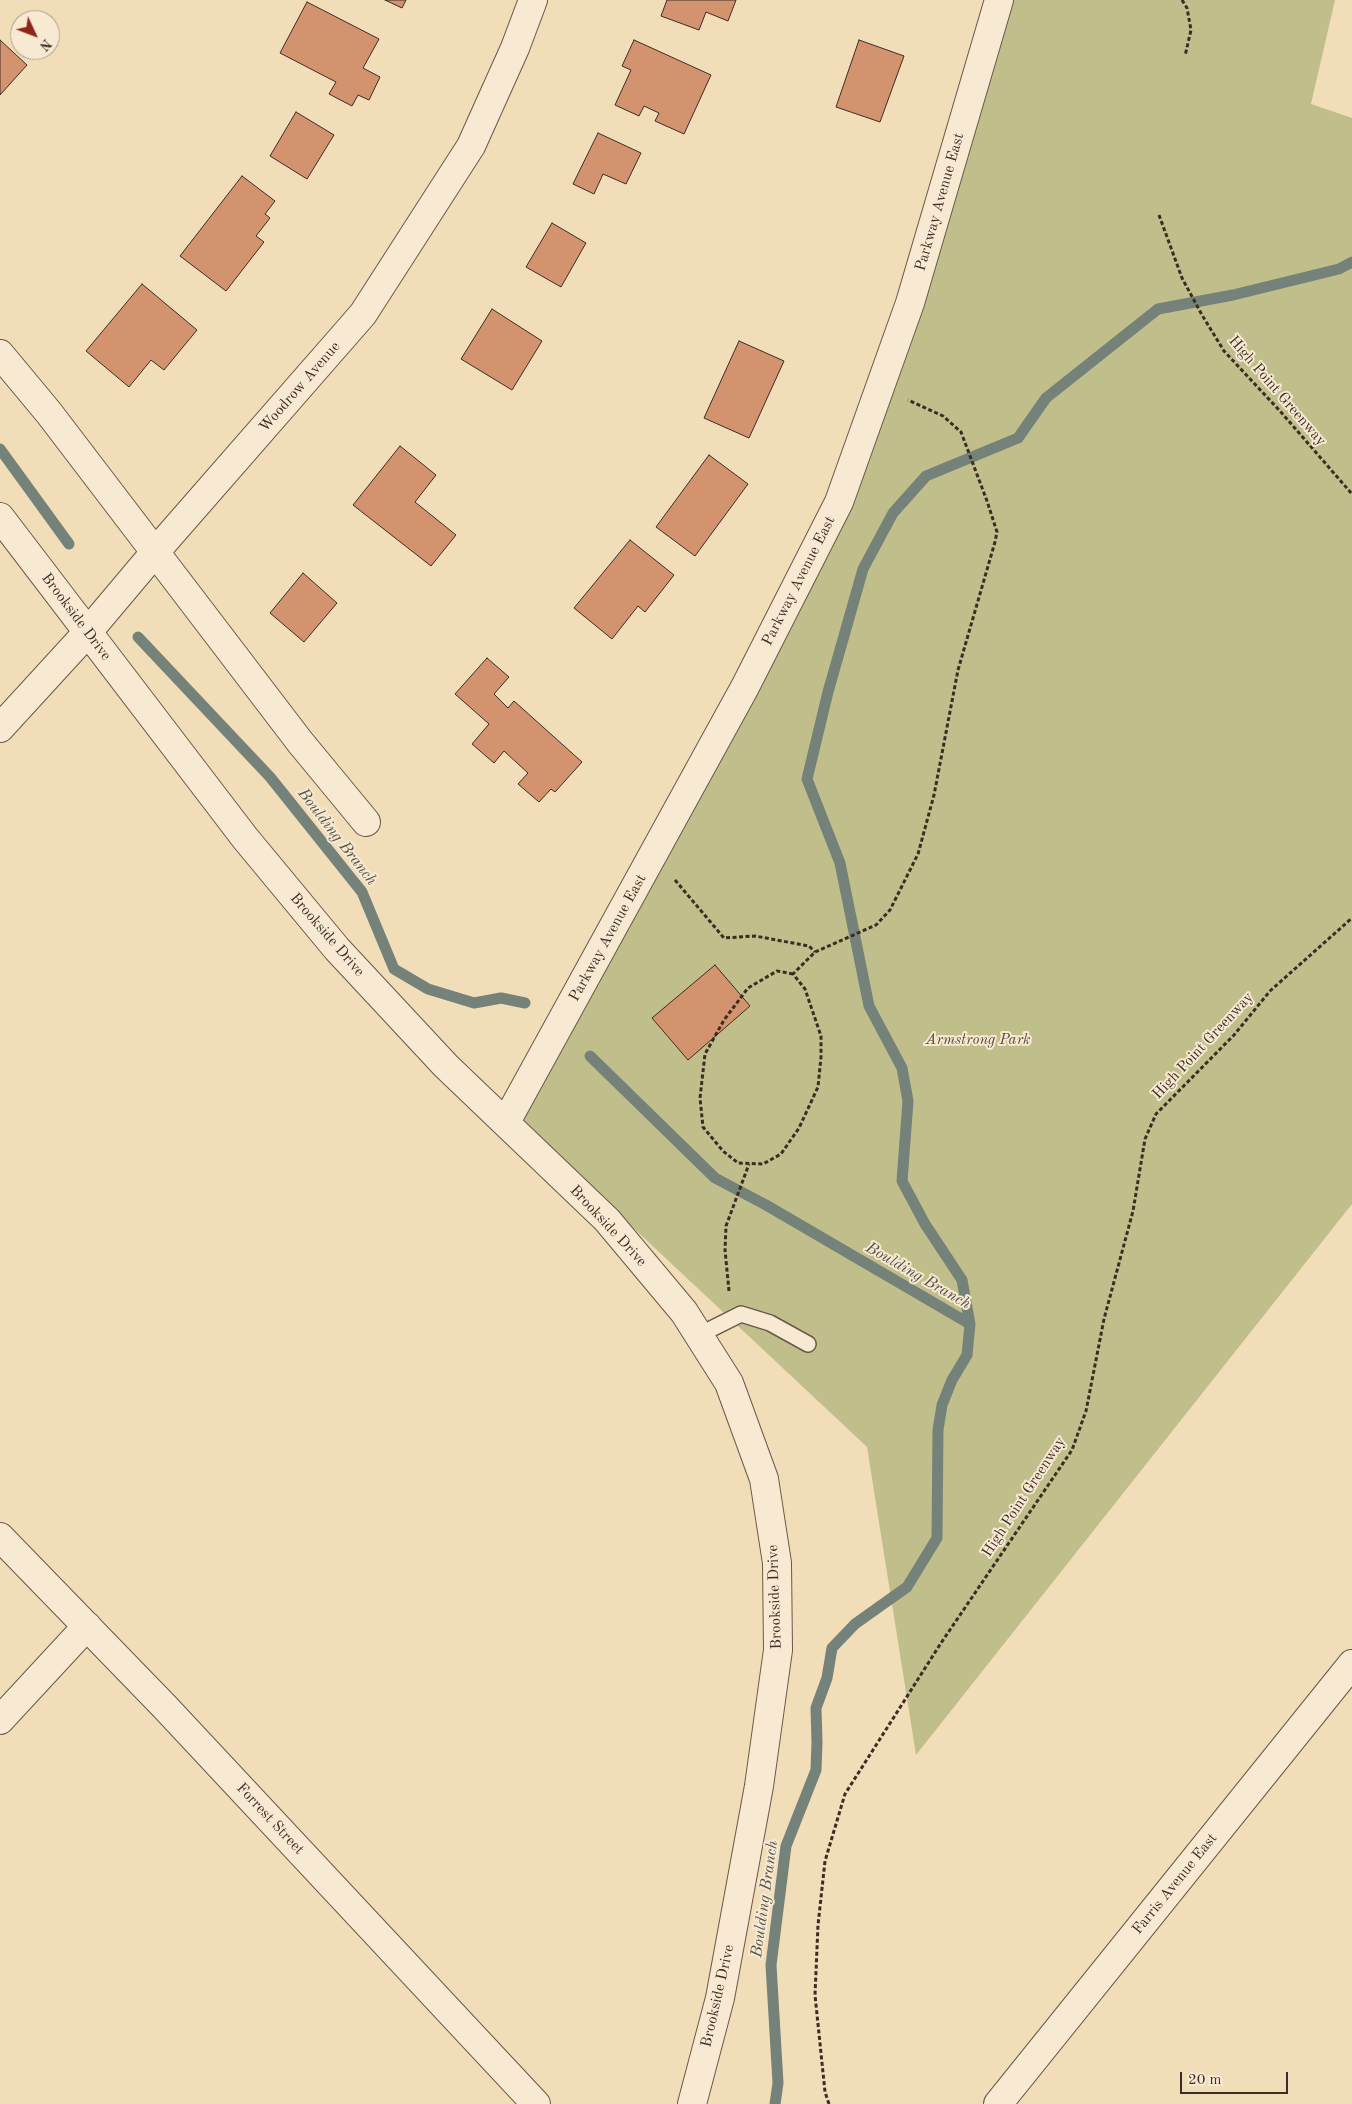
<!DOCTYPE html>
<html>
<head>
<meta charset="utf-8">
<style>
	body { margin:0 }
	#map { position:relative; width:1352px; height:2104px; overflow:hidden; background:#f2ddb9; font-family:"Old Standard TT",serif }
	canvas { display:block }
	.north { position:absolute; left:10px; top:10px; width:50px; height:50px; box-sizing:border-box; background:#f7e9d2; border:1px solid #ac9d8c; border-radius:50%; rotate:133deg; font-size:14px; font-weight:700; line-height:20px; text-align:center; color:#3c2c24 }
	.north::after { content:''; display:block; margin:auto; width:18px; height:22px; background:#8f2418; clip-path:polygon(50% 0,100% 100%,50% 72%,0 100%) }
	.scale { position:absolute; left:1180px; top:2072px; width:108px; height:22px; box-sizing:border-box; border:2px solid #3c2c24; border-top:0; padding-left:6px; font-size:15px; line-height:18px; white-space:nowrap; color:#3c2c24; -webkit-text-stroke:4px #f7e9d2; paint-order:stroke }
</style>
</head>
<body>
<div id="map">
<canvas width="1352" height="2104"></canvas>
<div class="north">N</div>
<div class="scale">20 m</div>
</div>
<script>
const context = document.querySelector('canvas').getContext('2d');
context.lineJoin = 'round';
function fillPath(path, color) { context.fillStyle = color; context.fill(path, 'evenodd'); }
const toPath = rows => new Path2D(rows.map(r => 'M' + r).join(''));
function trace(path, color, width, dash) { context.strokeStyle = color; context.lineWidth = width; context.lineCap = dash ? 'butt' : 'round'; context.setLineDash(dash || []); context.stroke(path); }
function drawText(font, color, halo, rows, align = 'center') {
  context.font = font + ' "Old Standard TT",serif'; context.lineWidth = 4; context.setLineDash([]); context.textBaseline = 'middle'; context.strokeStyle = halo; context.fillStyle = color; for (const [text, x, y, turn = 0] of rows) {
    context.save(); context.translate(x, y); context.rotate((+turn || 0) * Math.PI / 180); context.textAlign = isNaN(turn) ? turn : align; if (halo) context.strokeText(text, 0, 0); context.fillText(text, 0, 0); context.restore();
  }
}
fillPath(toPath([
	[994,0,1335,0,1311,104,1352,118,1352,1204,916,1755,867,1447,595,1192,506,1122,839,502]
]), '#c0bf8b');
trace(toPath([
	[0,449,69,544],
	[138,637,270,777,362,892,394,969,428,989,474,1003,501,998,525,1003],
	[590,1056,715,1178,766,1205,970,1324],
	[775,2104,778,2083,771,1965,786,1846,816,1770,817,1742,816,1708,827,1678,832,1648,855,1624,907,1587,937,1538,938,1430,942,1405,952,1380,967,1355,970,1324,962,1280,925,1224,902,1181,908,1101,902,1068,869,1006,840,863,807,779,828,692,863,569,893,513,926,476,1018,438,1046,398,1158,309,1233,295,1339,269,1352,262]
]), '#758279', 11);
const building = toPath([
	[385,0,406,0,402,8,385,0],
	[667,0,736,0,728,21,706,12,699,30,661,16,667,0],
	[307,2,379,39,363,68,380,77,369,100,358,95,352,106,329,94,336,82,280,53,307,2],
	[0,40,27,65,0,95,0,40],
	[634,40,711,75,684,134,655,121,659,113,644,106,639,116,615,105,631,70,622,66,634,40],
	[859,40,904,56,880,122,836,107,859,40],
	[296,112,334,135,307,179,270,156,296,112],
	[598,133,641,153,626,184,603,174,594,194,573,184,598,133],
	[242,176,275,201,265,214,270,218,256,236,264,242,226,291,180,256,242,176],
	[552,223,586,243,561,287,526,267,552,223],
	[142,284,197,330,164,370,151,360,129,387,86,351,142,284],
	[492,309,542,341,512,390,461,359,492,309],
	[739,341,784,361,749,438,704,418,739,341],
	[400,446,436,475,415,502,456,535,431,566,353,505,400,446],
	[709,455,748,484,695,556,656,527,709,455],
	[630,540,674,575,645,612,638,606,612,639,574,608,630,540],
	[303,573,337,603,304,642,270,613,303,573],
	[487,658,509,677,494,694,508,708,514,701,582,762,555,792,551,789,539,802,518,784,528,773,504,751,494,763,472,744,489,724,455,694,487,658],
	[715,965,750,1006,688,1060,652,1018,715,965]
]);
fillPath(building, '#d4936f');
trace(building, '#3c2c24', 1);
const lane = toPath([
	[699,1335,741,1314,770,1323,808,1344]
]);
const street = toPath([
	[0,354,49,413,300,742,366,822],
	[0,517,245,838,337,949,446,1066,607,1220,684,1312,729,1383,764,1479,777,1563,778,1650,759,1786,720,1998,692,2104],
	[0,728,87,633,156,551,363,314,471,146,515,48,533,0],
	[506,1122,745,687,839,502,910,303,999,0],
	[0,1537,165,1707,536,2104],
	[0,1720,87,1626],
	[998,2104,1352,1664]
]);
trace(lane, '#6a5849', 18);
trace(street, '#6a5849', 30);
trace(toPath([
	[1182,0,1187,8,1191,30,1185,56],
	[1159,215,1182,278,1202,315,1224,351,1280,411,1352,494],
	[675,880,724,938,755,936,809,946,815,952],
	[793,974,777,971,748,988,724,1020,705,1054,700,1098,703,1127,723,1151,738,1163,763,1164,781,1154,799,1128,818,1087,821,1057,821,1036,805,989,793,974,815,952,876,925,890,910,918,854,934,795,958,670,995,542,997,532,987,501,961,432,943,416,908,400],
	[729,1291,725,1250,726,1226,749,1164],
	[829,2104,825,2092,815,1995,818,1925,825,1861,845,1794,941,1643,1072,1450,1086,1411,1104,1319,1133,1211,1145,1139,1156,1114,1234,1035,1270,991,1352,918]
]), '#3c2c24', 3, [4, 2.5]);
trace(lane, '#f7e9d2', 15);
trace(street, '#f7e9d2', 28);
drawText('15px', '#3c2c24', '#f7e9d2', [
	["Parkway Avenue East",940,202,-74],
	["Woodrow Avenue",300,387,-49],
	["High Point Greenway",1277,391,49],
	["Parkway Avenue East",799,581,-63],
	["Brookside Drive",76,617,53],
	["Brookside Drive",327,935,49],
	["Parkway Avenue East",608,938,-61],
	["High Point Greenway",1203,1046,-47],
	["Brookside Drive",608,1226,47],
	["High Point Greenway",1024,1497,-57],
	["Brookside Drive",775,1597,-92],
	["Forrest Street",270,1819,47],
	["Farris Avenue East",1175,1884,-51],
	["Brookside Drive",718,1996,-77]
]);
drawText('italic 15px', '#564939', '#f7e9d2', [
	["Armstrong Park",978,1040]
]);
drawText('italic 16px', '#545047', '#f7e9d2', [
	["Boulding Branch",337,837,52],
	["Boulding Branch",918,1276,30],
	["Boulding Branch",765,1899,-82]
]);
</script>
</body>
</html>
